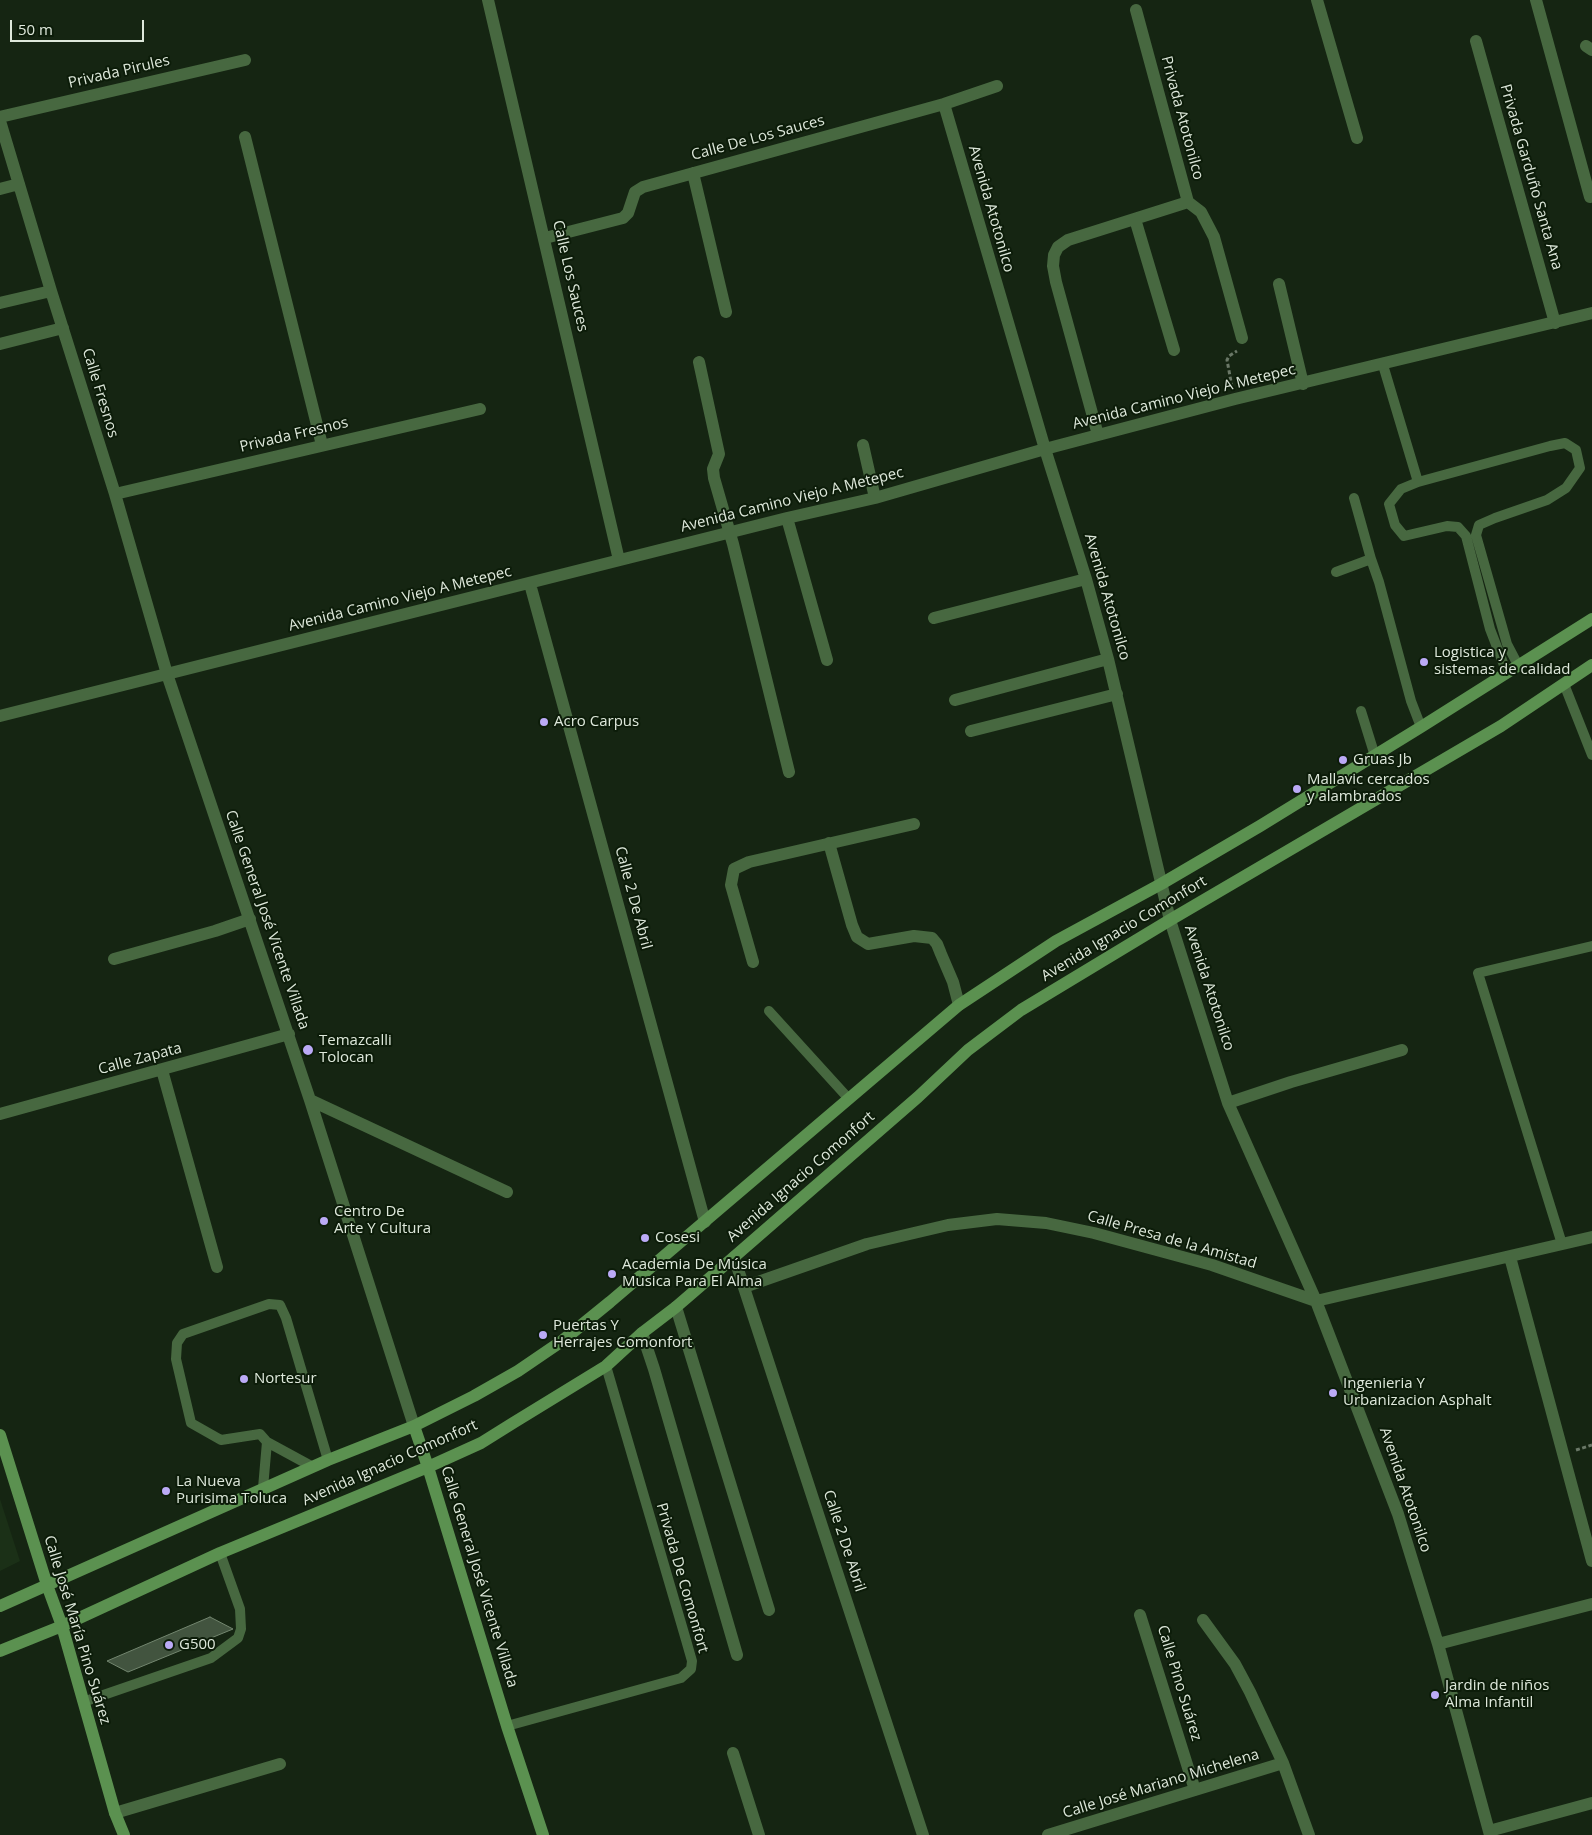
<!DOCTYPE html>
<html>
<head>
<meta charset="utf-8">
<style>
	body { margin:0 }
	#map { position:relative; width:1592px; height:1835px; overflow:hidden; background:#152512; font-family:"Open Sans",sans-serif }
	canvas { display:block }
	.scale { position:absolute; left:10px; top:20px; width:134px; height:22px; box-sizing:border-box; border:2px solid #dee8db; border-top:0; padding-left:6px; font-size:15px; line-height:18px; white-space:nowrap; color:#dee8db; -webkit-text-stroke:4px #0c1c09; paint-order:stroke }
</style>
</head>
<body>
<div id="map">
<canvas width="1592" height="1835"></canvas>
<div class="scale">50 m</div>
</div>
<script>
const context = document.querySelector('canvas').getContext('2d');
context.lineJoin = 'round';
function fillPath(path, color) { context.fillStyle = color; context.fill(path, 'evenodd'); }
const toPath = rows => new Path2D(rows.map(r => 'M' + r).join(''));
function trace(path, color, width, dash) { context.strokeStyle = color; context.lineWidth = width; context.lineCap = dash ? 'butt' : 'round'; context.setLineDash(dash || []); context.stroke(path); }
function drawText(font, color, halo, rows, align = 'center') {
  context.font = font + ' "Open Sans",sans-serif'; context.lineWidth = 4; context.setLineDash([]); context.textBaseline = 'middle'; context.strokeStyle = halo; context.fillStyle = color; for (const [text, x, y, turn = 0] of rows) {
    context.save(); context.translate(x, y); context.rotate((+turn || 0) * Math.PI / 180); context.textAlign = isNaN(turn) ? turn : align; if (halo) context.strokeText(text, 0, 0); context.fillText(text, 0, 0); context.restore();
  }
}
fillPath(toPath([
	[0,1499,20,1561,0,1571]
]), '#1b3017');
const building = toPath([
	[210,1617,233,1629,128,1672,107,1661,210,1617]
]);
fillPath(building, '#42543f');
trace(building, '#73866f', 1);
trace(toPath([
	[1232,387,1227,360,1229,356,1237,351],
	[1576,1450,1592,1445]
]), '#6a7867', 3, [4, 2.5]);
trace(toPath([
	[1383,365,1418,482],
	[1354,498,1371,559],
	[1336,572,1371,559,1379,582,1411,701,1421,727],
	[1507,673,1490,629,1466,536,1458,527,1447,526,1404,536,1395,525,1389,504,1401,489,1418,482,1550,446,1565,443,1576,450,1580,468,1566,488,1547,500,1495,518,1479,525,1476,535,1507,644,1518,665],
	[1564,684,1592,755],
	[1361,711,1375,756],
	[769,1011,849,1099],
	[1562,1244,1478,973,1592,946],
	[267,1442,313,1467],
	[263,1488,267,1442,260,1434,221,1440,191,1423,176,1359,177,1343,183,1334,269,1304,280,1305,286,1318,328,1460],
	[83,1702,211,1658,238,1638,241,1629,240,1609,220,1553],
	[507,1726,681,1678,691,1669,692,1661,686,1640,606,1366]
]), '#476840', 10);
trace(toPath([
	[488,0,619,560],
	[1317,0,1357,138],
	[1536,0,1590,197],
	[1136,10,1188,202],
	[1476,41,1555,323],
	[1586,46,1592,50],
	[944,104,1045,449,1086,579,1108,659,1170,920,1228,1103,1316,1301,1398,1514,1438,1644,1490,1835],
	[0,117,245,60],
	[0,121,51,291,115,494,167,674,310,1100,414,1426],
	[245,137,322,445],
	[693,173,726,312],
	[0,189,19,184],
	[1188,202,1201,212,1214,237,1242,338],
	[1135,219,1174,350],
	[545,238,623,218,628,213,635,192,643,187,944,104,997,86],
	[1279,284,1303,384],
	[0,303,51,291],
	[0,344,63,328],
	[699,362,719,454,713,469,714,478,733,544,789,772],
	[1098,435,1056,282,1053,266,1054,255,1058,247,1068,240,1188,202],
	[863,445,875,498],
	[115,494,480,409],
	[787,518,827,660],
	[530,584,705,1222],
	[934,618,1086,579],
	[955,700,1108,659],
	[0,716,787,518,875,498,1045,449,1235,399,1592,313],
	[971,731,1117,694],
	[829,843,852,925,857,937,868,944,914,936,932,938,937,944,941,954,953,982,959,1005],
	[114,959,215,931,250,919],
	[753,962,731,885,734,869,749,862,914,824],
	[162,1070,217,1267],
	[310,1100,507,1192],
	[1228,1103,1291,1082,1402,1050],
	[0,1114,289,1034],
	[734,1257,923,1835],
	[1510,1257,1592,1561],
	[744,1287,867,1244,948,1225,997,1219,1046,1223,1094,1233,1212,1265,1316,1301,1592,1237],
	[676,1307,769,1610],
	[642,1333,654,1369,737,1655],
	[1140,1615,1195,1790],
	[1203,1620,1235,1664,1250,1692,1283,1763,1309,1835],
	[1438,1644,1592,1604],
	[733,1753,759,1835],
	[115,1813,280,1764],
	[1489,1831,1592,1803],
	[1048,1835,1283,1763]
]), '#476840', 12);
trace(toPath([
	[414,1426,428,1467,507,1726,543,1835],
	[0,1435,47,1585,62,1626,115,1813,124,1835],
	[0,1606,328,1460,414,1426,474,1396,518,1371,562,1341,610,1302,959,1005,1056,941,1161,884,1260,826,1421,727,1592,619],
	[0,1651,62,1626,220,1553,428,1467,481,1443,513,1423,606,1366,642,1333,676,1307,734,1257,918,1097,968,1050,1021,1010,1170,920,1501,726,1592,665]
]), '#5b9150', 12);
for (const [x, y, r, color] of [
	[1424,662,5,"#bbaaf6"],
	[544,722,5,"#bbaaf6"],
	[1343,760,5,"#bbaaf6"],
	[1297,789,5,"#bbaaf6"],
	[308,1050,6,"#bbaaf6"],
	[324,1221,5,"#bbaaf6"],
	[645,1238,5,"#bbaaf6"],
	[612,1274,5,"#bbaaf6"],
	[543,1335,5,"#bbaaf6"],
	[244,1379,5,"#bbaaf6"],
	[1333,1393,5,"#bbaaf6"],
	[166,1491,5,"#bbaaf6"],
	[169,1645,5,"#bbaaf6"],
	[1435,1695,5,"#bbaaf6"]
]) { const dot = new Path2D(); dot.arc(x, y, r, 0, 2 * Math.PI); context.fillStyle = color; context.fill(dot); trace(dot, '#0c1c09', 2); }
drawText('15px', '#dee8db', '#0c1c09', [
	["Privada Pirules",119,72,-13],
	["Privada Atotonilco",1182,118,75],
	["Calle De Los Sauces",758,138,-15],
	["Privada Garduño Santa Ana",1531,177,74],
	["Avenida Atotonilco",991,209,74],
	["Calle Los Sauces",570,276,77],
	["Calle Fresnos",100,393,73],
	["Avenida Camino Viejo A Metepec",1184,397,-14],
	["Privada Fresnos",294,435,-13],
	["Avenida Camino Viejo A Metepec",792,500,-14],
	["Avenida Atotonilco",1107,597,74],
	["Avenida Camino Viejo A Metepec",400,599,-14],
	["Calle 2 De Abril",633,898,75],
	["Calle General José Vicente Villada",267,920,71],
	["Avenida Ignacio Comonfort",1124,929,-31],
	["Avenida Atotonilco",1209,988,72],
	["Calle Zapata",140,1059,-15],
	["Avenida Ignacio Comonfort",801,1177,-41],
	["Calle Presa de la Amistad",1172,1240,16],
	["Avenida Ignacio Comonfort",390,1463,-24],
	["Avenida Atotonilco",1405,1490,71],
	["Calle 2 De Abril",844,1541,72],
	["Calle General José Vicente Villada",479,1577,73],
	["Privada De Comonfort",682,1578,74],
	["Calle José María Pino Suárez",77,1630,73],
	["Calle Pino Suárez",1179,1683,73],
	["Calle José Mariano Michelena",1161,1784,-17]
]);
drawText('15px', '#dee8db', '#0c1c09', [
	["Logistica y",1434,653],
	["sistemas de calidad",1434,670],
	["Acro Carpus",554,722],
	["Gruas Jb",1353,760],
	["Mallavic cercados",1307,780],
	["y alambrados",1307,797],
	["Temazcalli",319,1041],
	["Tolocan",319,1058],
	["Centro De",334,1212],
	["Arte Y Cultura",334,1229],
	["Cosesi",655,1238],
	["Academia De Música",622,1265],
	["Musica Para El Alma",622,1282],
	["Puertas Y",553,1326],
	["Herrajes Comonfort",553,1343],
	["Nortesur",254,1379],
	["Ingenieria Y",1343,1384],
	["Urbanizacion Asphalt",1343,1401],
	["La Nueva",176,1482],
	["Purisima Toluca",176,1499],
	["G500",179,1645],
	["Jardin de niños",1445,1686],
	["Alma Infantil",1445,1703]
], 'left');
</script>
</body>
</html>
